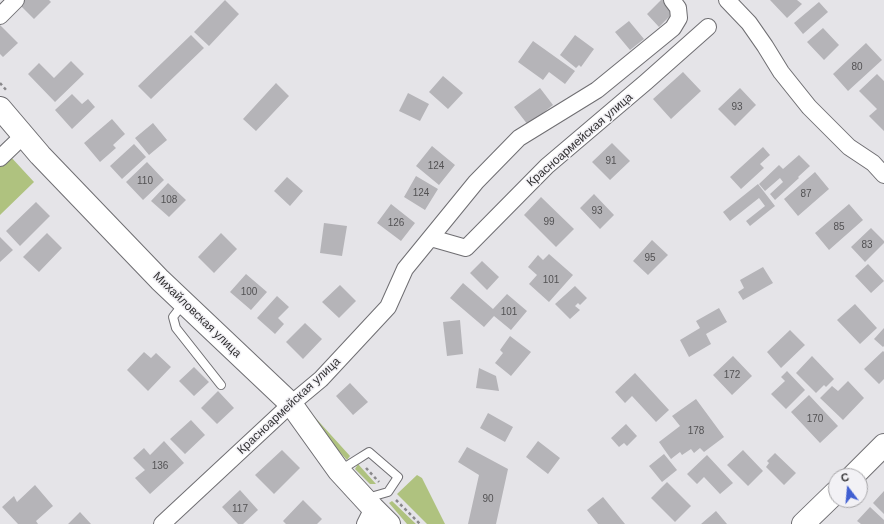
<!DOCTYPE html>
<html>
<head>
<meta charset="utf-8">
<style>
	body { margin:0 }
	#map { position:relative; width:884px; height:524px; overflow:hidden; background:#e5e4e8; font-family:Arial,sans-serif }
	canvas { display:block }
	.north { position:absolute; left:828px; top:468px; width:40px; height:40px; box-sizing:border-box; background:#f2f1f5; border:1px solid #a5a4a7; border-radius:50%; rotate:344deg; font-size:11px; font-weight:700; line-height:16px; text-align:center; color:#323133 }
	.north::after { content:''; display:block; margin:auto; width:14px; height:18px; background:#405fd2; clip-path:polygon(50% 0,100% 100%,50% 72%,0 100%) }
</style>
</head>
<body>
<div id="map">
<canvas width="884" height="524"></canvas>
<div class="north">С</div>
</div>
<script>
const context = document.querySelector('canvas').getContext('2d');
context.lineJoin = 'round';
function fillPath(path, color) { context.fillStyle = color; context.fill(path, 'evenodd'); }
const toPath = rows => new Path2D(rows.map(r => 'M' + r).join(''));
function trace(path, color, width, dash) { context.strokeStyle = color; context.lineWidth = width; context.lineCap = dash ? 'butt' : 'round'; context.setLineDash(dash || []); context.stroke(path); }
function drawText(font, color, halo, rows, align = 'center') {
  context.font = font + ' Arial,sans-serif'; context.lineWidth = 3; context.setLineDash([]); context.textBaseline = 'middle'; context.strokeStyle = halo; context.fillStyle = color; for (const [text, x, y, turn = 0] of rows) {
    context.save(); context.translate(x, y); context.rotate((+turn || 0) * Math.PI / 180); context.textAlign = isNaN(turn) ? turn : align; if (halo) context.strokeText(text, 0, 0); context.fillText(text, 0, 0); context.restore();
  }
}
fillPath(toPath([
	[10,156,34,182,0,215,0,166],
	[302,403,350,456,347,460,298,406],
	[358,464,376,484,370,484,355,469],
	[417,475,422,478,445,524,427,524,397,494],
	[392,501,416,524,407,524,389,503]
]), '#afc27f');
fillPath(toPath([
	[22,0,49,0,51,2,34,19,19,4],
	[225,0,239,14,209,46,194,32],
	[661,0,665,0,675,11,659,27,647,14],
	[770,0,797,0,802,4,787,18],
	[819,2,828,12,803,34,794,23],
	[629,21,644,39,630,50,615,32],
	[0,25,18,43,3,57,0,54],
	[823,28,839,45,824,60,807,42],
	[191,35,204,48,151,99,138,86],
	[575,35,594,49,581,67,579,65,576,68,560,55],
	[533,41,575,71,565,84,549,72,543,80,518,62],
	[866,43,882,60,848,91,833,74],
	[71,61,84,74,55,102,28,74,39,63,54,78],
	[683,72,701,91,671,119,653,99],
	[877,74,884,81,884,131,869,116,877,109,859,91],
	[443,76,463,93,448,109,429,92],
	[276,83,289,96,256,131,243,119],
	[540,88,553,105,528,125,514,107],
	[740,88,756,105,735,126,718,109],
	[408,93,429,104,420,121,399,111],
	[72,94,82,104,88,99,95,107,72,129,55,110],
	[112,119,125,134,113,145,116,148,100,162,84,143],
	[153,123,167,140,149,155,135,138],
	[612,143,630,161,610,180,592,162],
	[134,144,146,157,122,179,110,166],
	[432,146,455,165,439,185,416,166],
	[763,147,770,155,760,164,764,168,741,189,730,177],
	[799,155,810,166,798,177,799,178,775,200,770,194,783,182,780,178,765,191,759,184,779,165,783,169],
	[147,162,164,180,143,200,126,182],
	[815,172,829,189,798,216,784,199],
	[416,176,438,189,425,210,404,197],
	[287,177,303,191,290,206,274,191],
	[168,183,186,200,169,217,151,201],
	[758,184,775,206,750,226,746,221,765,206,759,198,730,221,723,212],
	[594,194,614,215,600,229,580,208],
	[541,197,574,229,556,247,524,215],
	[36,202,50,216,20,246,6,231],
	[391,204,415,223,401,241,377,223],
	[849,204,863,220,829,250,815,233],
	[324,223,347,226,342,256,320,253],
	[871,228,884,241,884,243,865,262,851,247],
	[47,233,62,248,39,272,23,257],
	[221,233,237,249,214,273,198,257],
	[0,237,13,250,0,262],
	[652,240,668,255,648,275,633,261],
	[549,254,573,275,549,302,529,284,537,275,528,267,538,255,543,260],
	[482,261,499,277,487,290,470,273],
	[868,264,884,281,871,293,855,276],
	[763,267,773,283,743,300,738,292,744,288,740,280],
	[246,274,267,292,251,310,230,292],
	[463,283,493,309,507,294,527,311,511,330,494,316,484,327,450,298],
	[340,285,356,301,339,318,322,302],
	[575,286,587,298,580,305,578,303,575,306,580,310,570,319,555,304],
	[277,296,289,307,278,318,284,324,275,334,257,318],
	[855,304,877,328,860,344,837,320],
	[719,308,727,322,706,334,711,344,689,357,680,340,700,328,696,321],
	[460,320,463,354,447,356,443,322],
	[305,323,322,339,303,359,286,342],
	[884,328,884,346,883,347,874,339],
	[790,330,805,345,781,368,767,352],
	[510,336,531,352,511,376,495,363,503,353,500,350],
	[883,351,884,352,884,379,879,384,864,369],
	[144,352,151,358,156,353,171,367,148,391,127,370],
	[733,356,752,376,732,395,713,375],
	[812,356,834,379,826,387,824,385,816,393,796,373],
	[194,367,209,382,194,396,179,381],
	[479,368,496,376,499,391,476,388],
	[787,371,805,390,786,409,771,394,785,381,781,377],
	[635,373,669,410,656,422,632,396,625,403,615,392],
	[848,381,864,398,843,420,820,398,832,386,838,391],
	[350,383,368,402,353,415,336,396],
	[218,391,234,408,217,424,201,408],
	[809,395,838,426,820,443,791,412],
	[696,399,724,437,704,452,700,448,694,453,691,449,682,455,680,452,671,459,659,442,680,426,672,416],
	[488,413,513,427,505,442,480,428],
	[191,420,205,435,185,454,170,439],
	[626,424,637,436,627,446,624,443,619,447,611,438],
	[164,441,184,463,150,494,135,478,145,470,133,458,144,448,150,455],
	[538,441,560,458,548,474,526,457],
	[467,447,508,469,496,524,468,524,479,475,458,462],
	[282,450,300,468,274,494,255,475],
	[743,450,763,471,748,486,727,465],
	[775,453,796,473,784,485,766,467,769,463,767,461],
	[664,454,677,470,662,482,649,466],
	[707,455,733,483,720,494,704,477,697,484,687,474],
	[667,482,691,506,675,522,651,498],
	[35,485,53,506,36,521,38,524,18,524,2,507,14,496,17,502],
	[240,490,258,510,243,524,238,524,222,507],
	[884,491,884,514,873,503],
	[603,497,625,524,598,524,587,510],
	[303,500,322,519,317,524,286,524,283,521],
	[870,507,884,520,884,524,861,524,857,521],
	[716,511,727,524,701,524],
	[80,512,91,524,68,524]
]), '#b5b4b8');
const lane = toPath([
	[183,304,173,317,176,328,221,385],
	[339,471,358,459,369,452,398,477,388,492,367,498]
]);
const street = toPath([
	[727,0,749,23,765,46,781,72,809,107,849,147,873,163,884,175],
	[0,16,16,0],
	[0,158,23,136],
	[431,238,466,248,547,166,646,82,708,27],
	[162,524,291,404,321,379,388,307,405,269,476,182,519,138,597,90,673,28,679,18,678,8,672,0],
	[365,524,373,508]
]);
const secondary = toPath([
	[0,108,40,155,160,280,291,404,339,471,373,508,389,524],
	[853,476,884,445],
	[803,524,836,492]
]);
trace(lane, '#6f6e72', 10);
trace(street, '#6f6e72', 18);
trace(secondary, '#6f6e72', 24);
trace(toPath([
	[0,83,7,91],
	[366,468,379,482],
	[396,500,420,524]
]), '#89888b', 2.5, [3, 3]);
trace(lane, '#fff', 8);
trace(street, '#fff', 16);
trace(secondary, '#fff', 22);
drawText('10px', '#535254', null, [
	["80",857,67],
	["93",737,107],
	["91",611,161],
	["124",436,166],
	["110",145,181],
	["124",421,193],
	["87",806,194],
	["108",169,200],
	["93",597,211],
	["99",549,222],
	["126",396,223],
	["85",839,227],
	["83",867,245],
	["95",650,258],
	["101",551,280],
	["100",249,292],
	["101",509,312],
	["172",732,375],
	["170",815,419],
	["178",696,431],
	["136",160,466],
	["90",488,499],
	["117",240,509]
]);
drawText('12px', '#323133', '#f2f1f5', [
	["Красноармейская улица",580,140,-41],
	["Михайловская улица",197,315,44],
	["Красноармейская улица",289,406,-43]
]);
</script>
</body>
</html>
